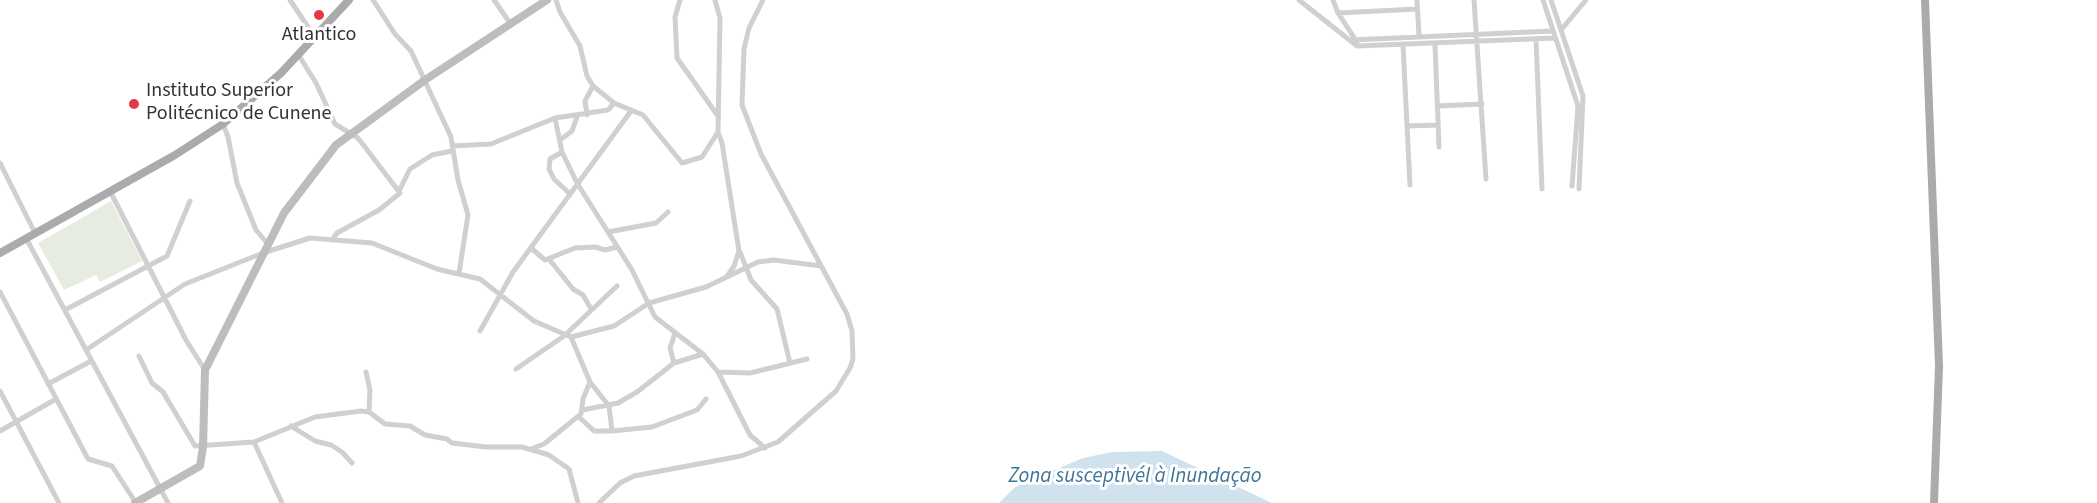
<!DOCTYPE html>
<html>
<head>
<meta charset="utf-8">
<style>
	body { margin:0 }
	canvas { display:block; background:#fff }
</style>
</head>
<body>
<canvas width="2097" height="503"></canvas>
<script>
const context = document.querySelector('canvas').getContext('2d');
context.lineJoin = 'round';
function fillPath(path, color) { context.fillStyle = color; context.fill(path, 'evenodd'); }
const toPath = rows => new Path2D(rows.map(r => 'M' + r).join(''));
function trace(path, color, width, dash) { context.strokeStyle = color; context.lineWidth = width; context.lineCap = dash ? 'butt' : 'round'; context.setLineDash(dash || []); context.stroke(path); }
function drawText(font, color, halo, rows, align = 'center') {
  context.font = font + ' "Source Sans 3",sans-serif'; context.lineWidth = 6; context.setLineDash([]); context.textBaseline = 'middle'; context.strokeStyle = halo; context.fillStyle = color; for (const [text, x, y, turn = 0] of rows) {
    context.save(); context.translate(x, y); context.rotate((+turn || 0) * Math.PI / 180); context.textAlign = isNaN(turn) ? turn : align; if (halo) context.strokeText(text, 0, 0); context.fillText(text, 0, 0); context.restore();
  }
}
fillPath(toPath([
	[111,201,142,261,100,282,96,275,64,290,38,243]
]), '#e6ecdf');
fillPath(toPath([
	[1162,451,1272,503,999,503,1015,487,1083,458,1112,452]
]), '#cfe2ee');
trace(toPath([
	[290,0,314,36],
	[373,0,395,34,411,51,451,137,458,180,468,215,459,273],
	[494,0,510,23],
	[556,0,560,12,580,46,587,76,593,86,614,103,643,115,682,163,702,157,718,132],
	[680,0,675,17,677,58,718,116],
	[715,0,720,18,718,132,722,143,739,251,734,266,728,275],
	[1299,0,1357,46,1555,38],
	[1333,0,1338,13,1357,42],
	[1417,0,1419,36],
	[1474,0,1486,179],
	[1543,0,1578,106,1572,186],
	[1551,0,1583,96,1579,189],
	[1338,13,1417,9],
	[1561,30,1586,0],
	[1536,39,1542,189],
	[1351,40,1553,31],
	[1435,44,1439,147],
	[1403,45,1410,185],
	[298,54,316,83,335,124,358,138,400,193,379,210,337,233,332,240],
	[1437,106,1482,104],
	[587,115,585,101,593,86],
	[555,118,562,152,577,183,632,270,655,317,703,354,718,372,750,435,765,448],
	[223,124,228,137,237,183,256,230,267,243],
	[1407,126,1438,125],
	[560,140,572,131,577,117],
	[452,146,491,144,555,118,608,110,614,103],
	[562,152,550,159,549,169,554,179,570,194],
	[0,163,35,233],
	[110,191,186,340,205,370],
	[399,191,410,169,432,155,452,151],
	[608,232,656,223,668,212],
	[26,238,168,503],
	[531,248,545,260,575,248,595,247,605,250,617,247],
	[740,252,751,280,777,309,790,363],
	[549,259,573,289,583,295,591,309],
	[0,292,88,459,112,466,136,503],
	[65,310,167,256,190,201],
	[480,331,513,272,631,111],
	[86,350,185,284,263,253,310,238,372,243,437,269,480,279,534,321,571,337,614,326,649,303,706,287,758,262,774,260,821,266],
	[139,356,152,383,163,392,195,446,254,442,315,417,361,411,369,412,385,424,410,426,425,435,447,439,452,443,486,447,522,447,549,455,569,469,578,503],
	[674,363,703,354],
	[516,369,564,336,617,286],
	[366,372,370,390,369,412],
	[718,372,750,373,807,359],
	[590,382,609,406,612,431],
	[48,384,91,361],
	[0,391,59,503],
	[582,410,618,403,637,392,674,363,670,348,675,333],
	[579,417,594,431,612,431,652,427,697,410,706,399],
	[291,426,315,441,331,445,342,452,352,463],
	[0,431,56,399],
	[254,442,282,503],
	[531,449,544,444,581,414,583,399,590,382,571,337],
	[599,503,620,483,634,476,741,456,778,442,836,391,850,368,853,359,852,331,847,314,761,154,742,105,744,49,749,28,763,0]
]), '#d0d0d0', 5);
trace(toPath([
	[135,503,200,466,203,447,205,370,284,213,336,145,425,80,547,0]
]), '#bdbdbd', 8);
trace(toPath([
	[1925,0,1939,366,1934,503],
	[0,253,175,155,223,124,281,73,349,0]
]), '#ababab', 8);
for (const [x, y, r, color] of [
	[319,15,6,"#e63946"],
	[134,104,6,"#e63946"]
]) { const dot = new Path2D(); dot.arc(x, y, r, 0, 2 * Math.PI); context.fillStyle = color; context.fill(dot); trace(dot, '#fff', 2); }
drawText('20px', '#333', '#fff', [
	["Atlantico",319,36],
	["Instituto Superior",146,92,"left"],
	["Politécnico de Cunene",146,115,"left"]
]);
drawText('italic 21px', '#3f7597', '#fff', [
	["Zona susceptivél à Inundação",1135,477]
]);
</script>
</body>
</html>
